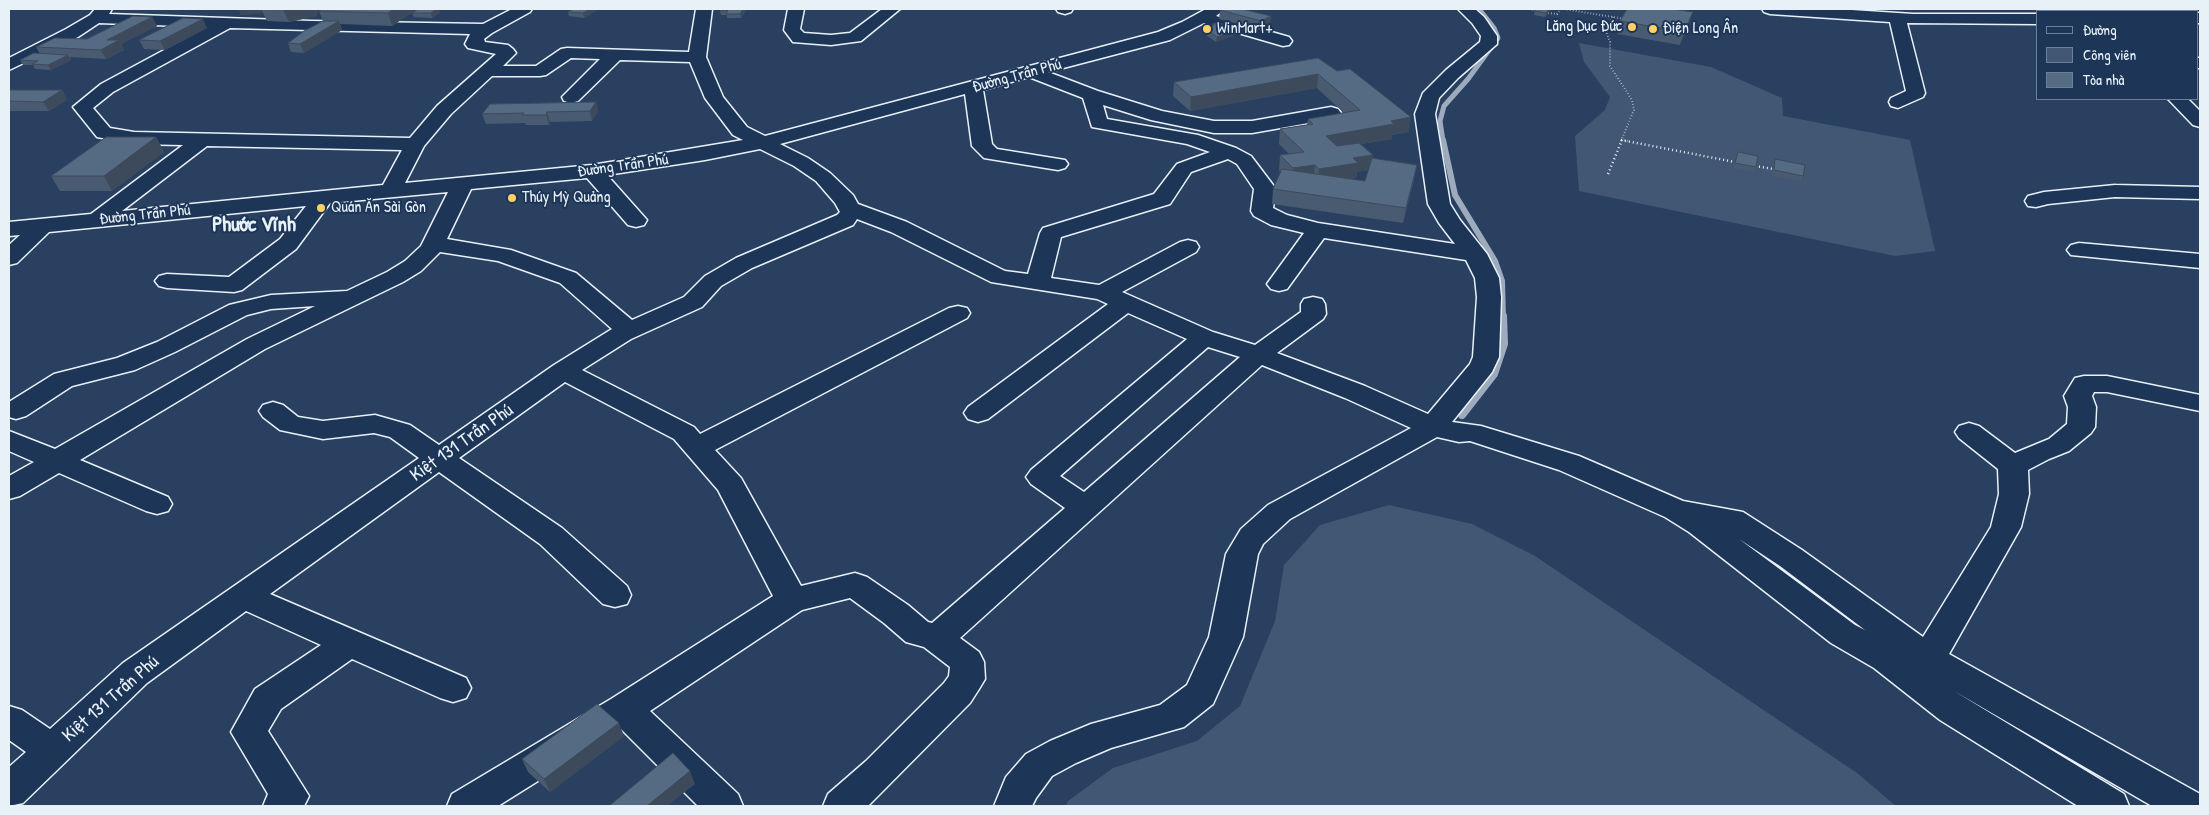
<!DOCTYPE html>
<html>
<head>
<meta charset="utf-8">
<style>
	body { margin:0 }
	#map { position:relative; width:2209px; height:815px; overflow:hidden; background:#294061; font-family:"Patrick Hand",sans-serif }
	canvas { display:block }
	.frame { position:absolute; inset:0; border:10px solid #e8f1f8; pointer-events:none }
	.legend { position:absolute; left:2036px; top:10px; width:162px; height:90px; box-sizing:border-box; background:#1d3557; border:1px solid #6e8097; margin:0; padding:6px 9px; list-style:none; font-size:15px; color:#e8f1f8 }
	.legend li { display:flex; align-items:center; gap:10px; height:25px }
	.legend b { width:25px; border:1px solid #6e8097 }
</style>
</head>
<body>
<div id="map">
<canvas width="2209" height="815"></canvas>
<div class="frame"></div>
<ul class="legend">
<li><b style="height:6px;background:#1d3557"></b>Đường</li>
<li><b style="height:14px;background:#415774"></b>Công viên</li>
<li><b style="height:14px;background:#556a83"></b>Tòa nhà</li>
</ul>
</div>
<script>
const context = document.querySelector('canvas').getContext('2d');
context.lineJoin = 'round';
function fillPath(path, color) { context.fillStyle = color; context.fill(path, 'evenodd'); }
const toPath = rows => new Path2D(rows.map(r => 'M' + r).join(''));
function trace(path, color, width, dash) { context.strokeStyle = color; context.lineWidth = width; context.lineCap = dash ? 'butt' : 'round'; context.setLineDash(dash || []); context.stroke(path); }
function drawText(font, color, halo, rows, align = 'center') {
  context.font = font + ' "Patrick Hand",sans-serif'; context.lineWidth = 4; context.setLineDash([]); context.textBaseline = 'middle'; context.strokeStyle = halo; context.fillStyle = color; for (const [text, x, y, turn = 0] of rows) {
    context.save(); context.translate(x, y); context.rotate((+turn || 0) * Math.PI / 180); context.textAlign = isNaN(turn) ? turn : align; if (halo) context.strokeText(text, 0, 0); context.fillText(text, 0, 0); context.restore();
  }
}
fillPath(toPath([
	[1579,43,1711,67,1782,98,1783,116,1910,140,1935,251,1895,256,1579,191,1575,136,1605,110,1610,97,1584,62],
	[1389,505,1472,524,1535,556,1857,773,1896,806,1066,806,1068,801,1113,768,1197,741,1240,706,1275,621,1284,565,1320,525]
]), '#415774');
trace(toPath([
	[1443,141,1440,121,1444,106,1468,79,1498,38,1494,28,1479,9]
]), '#9dabbd', 5);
trace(toPath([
	[1443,140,1455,195,1495,261,1502,281,1503,318]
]), '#9dabbd', 6);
trace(toPath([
	[1462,415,1494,374,1504,344,1503,316]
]), '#9dabbd', 8);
const minor = toPath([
	[95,9,112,9,109,14,311,21,483,24,512,9,532,9,530,12,492,33,484,39,485,42,508,45,513,49,516,53,503,66,536,66,561,49,567,48,689,52,696,9,712,9,706,57,723,97,747,127,765,136,1158,32,1182,22,1206,9,1225,9,1216,16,1289,37,1292,41,1289,45,1283,46,1204,23,1170,40,1048,72,1098,91,1162,111,1214,121,1252,121,1331,107,1338,109,1341,113,1338,117,1331,119,1252,133,1214,133,1151,120,1103,105,1107,119,1198,135,1236,148,1251,156,1276,189,1273,208,1287,215,1318,223,1455,244,1439,223,1428,204,1415,114,1423,93,1446,70,1480,42,1481,36,1472,23,1458,9,1475,9,1484,17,1497,36,1497,44,1458,78,1439,98,1435,114,1450,204,1460,220,1487,254,1499,278,1501,297,1499,357,1492,372,1452,422,1481,426,1579,456,1683,501,1743,512,1802,550,1923,637,1991,527,1999,494,1998,469,1959,438,1955,432,1959,426,1969,423,1979,426,2015,453,2049,439,2067,424,2068,407,2064,396,2075,378,2084,376,2107,376,2200,395,2200,411,2107,392,2094,392,2092,396,2096,407,2095,427,2091,433,2069,451,2049,459,2028,470,2029,494,2021,527,1949,654,2200,794,2200,806,2152,806,1954,691,2124,794,2129,806,2078,806,1940,720,1874,668,1831,643,1689,532,1665,517,1559,470,1470,441,1459,442,1437,437,1290,519,1263,544,1258,554,1243,637,1213,704,1184,727,1111,748,1076,763,1052,776,1036,798,1032,806,994,806,1006,777,1026,754,1050,741,1091,724,1160,705,1187,685,1209,637,1226,554,1241,529,1268,505,1411,428,1345,398,1262,365,960,638,979,652,984,662,985,679,979,689,970,703,868,806,823,806,828,794,866,761,944,683,949,676,950,667,924,647,906,642,884,623,850,598,802,610,650,711,738,794,743,806,698,806,621,729,498,806,447,806,452,794,611,699,773,596,718,490,674,439,565,382,459,458,562,528,627,586,631,595,627,604,615,607,603,604,540,544,439,472,270,594,466,678,471,688,466,698,453,702,440,698,352,659,281,709,268,731,309,796,304,806,263,806,268,794,231,732,255,689,321,645,246,611,147,683,23,803,9,806,9,767,26,752,9,740,9,706,22,710,50,729,123,663,419,458,390,437,374,433,323,439,280,430,263,417,259,411,263,405,273,402,283,405,298,417,323,421,375,415,410,425,439,445,554,365,612,329,560,283,498,261,440,252,421,271,403,282,265,349,80,460,168,497,172,504,168,511,157,514,146,511,59,473,20,496,9,499,9,476,34,462,9,451,9,431,55,449,247,339,315,306,271,309,247,315,175,352,135,370,72,386,26,416,16,419,9,417,9,402,54,374,117,358,157,342,229,305,271,295,347,291,387,272,405,261,421,246,448,192,330,203,296,249,242,290,234,292,167,288,159,286,155,281,159,276,167,274,229,277,280,239,306,206,49,232,17,263,9,265,9,245,20,235,9,236,9,222,91,214,183,145,134,144,97,137,73,107,101,84,207,27,99,23,78,37,9,70,9,58,66,29,90,15,95,9],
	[230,28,470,34,465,44,468,48,496,54,437,106,410,138,134,132,110,128,93,108,113,92,230,28],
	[571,58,600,59,562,97,564,101,571,103,578,101,620,60,690,62,705,98,733,135,743,140,592,165,405,183,424,146,451,114,492,76,540,76,546,75,571,58],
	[1029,77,1083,98,1092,127,1187,144,1210,152,1177,164,1154,194,1043,228,1040,233,1028,274,1005,271,907,222,858,204,853,195,830,173,808,158,780,144,965,94,972,146,984,158,1058,170,1065,168,1068,164,1065,160,997,149,992,144,983,90,1029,77],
	[207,146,402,150,383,185,122,211,207,146],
	[760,149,794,166,816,181,835,203,840,212,837,215,736,258,705,276,684,297,632,320,576,273,511,250,447,239,471,189,587,178,628,225,636,227,644,225,647,220,607,175,705,160,760,149],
	[1228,159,1237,164,1254,189,1251,211,1254,216,1271,225,1304,233,1267,284,1271,289,1279,291,1287,289,1324,238,1466,260,1475,278,1477,297,1473,357,1470,364,1428,414,1365,386,1277,353,1323,319,1326,314,1325,304,1322,299,1313,297,1304,299,1301,304,1301,312,1255,345,1213,332,1122,292,1196,252,1199,247,1196,242,1188,240,1180,242,1099,285,1051,278,1061,237,1170,204,1191,172,1228,159],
	[857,219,891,232,991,282,1097,299,1108,304,968,407,964,413,968,419,978,422,988,419,1128,313,1187,339,1031,470,1026,477,1031,484,1065,508,932,623,928,622,908,605,867,577,855,573,801,586,741,478,715,450,967,318,970,313,967,308,958,306,949,308,700,434,694,427,582,370,631,339,702,307,721,286,752,268,853,225,857,219],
	[1208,347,1240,357,1084,492,1060,476,1208,347],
	[1739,539,1780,566,1865,630,1855,625,1739,539],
	[788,9,804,9,800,29,804,33,831,35,850,33,882,9,900,9,861,41,831,45,793,42,784,30,788,9],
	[1056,9,1073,9,1071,12,1065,14,1058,12,1056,9],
	[1762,9,1836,9,1913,14,2038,14,2038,24,1907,23,1925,93,1923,97,1898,108,1891,106,1889,102,1891,98,1906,91,1890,22,1770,14,1764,12,1762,9],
	[2115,9,2133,9,2134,11,2116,11,2115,9],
	[2198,13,2200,13,2200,23,2198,23,2198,13],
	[2198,58,2200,58,2200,68,2198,68,2198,58],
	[2168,99,2188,99,2200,111,2200,127,2193,125,2168,99],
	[2115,185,2200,187,2200,199,2115,197,2048,204,2036,207,2028,206,2025,201,2028,196,2044,192,2115,185],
	[2079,243,2200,254,2200,268,2071,255,2067,250,2071,245,2079,243]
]);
trace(minor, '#e8f1f8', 3);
trace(toPath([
	[1529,9,1538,11],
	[1564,9,1625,19],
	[1548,13,1557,14,1561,9],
	[1613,17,1606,31,1610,42,1610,66,1632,100,1634,110,1621,141],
	[1621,140,1628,141]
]), '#e8f1f8', 2, [0.5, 2.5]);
trace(toPath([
	[1621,140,1735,162],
	[1755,166,1773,169],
	[1608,174,1622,140]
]), '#e8f1f8', 2.5, [1, 3]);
fillPath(minor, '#1d3557');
fillPath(toPath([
	[239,9,319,9,316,16,289,22,267,21,263,13,241,15],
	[417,9,392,26,340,24,342,30,304,53,291,52,288,43,323,21,319,11],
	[418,9,438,9,440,12,432,18,414,17,412,13],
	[573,9,599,9,584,18,569,16,568,12],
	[721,9,753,9,752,10,746,10,741,18,727,18,727,15,721,15,720,11],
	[1551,9,1545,17,1534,15,1535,11],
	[1220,10,1271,16,1270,24,1260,30,1219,19],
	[152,17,157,26,121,44,124,50,106,59,70,57,71,60,51,70,35,69,33,65,23,65,20,60,40,54,36,47,87,39],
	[1620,21,1689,25,1680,45,1617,34],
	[1212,24,1237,34,1216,42,1203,33,1204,28,1212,26],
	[207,28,165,50,144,49,139,40],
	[1318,58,1409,132,1392,135,1392,139,1361,144,1373,155,1372,159,1414,180,1403,223,1272,204,1273,189,1280,172,1279,170,1280,155,1289,154,1279,144,1280,129,1307,125,1308,119,1344,113,1317,88,1190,111,1173,96,1174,82],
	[1368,170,1365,181,1349,179,1356,178,1357,172],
	[9,90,62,90,67,100,49,111,9,111],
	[596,102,598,111,592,121,550,122,549,125,526,125,525,123,486,124,482,114],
	[156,137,164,152,112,191,60,191,51,176],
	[1738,152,1756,167,1754,172,1733,168],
	[1775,159,1803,176,1801,181,1772,176,1773,165],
	[624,736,550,792,528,772,522,759]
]), '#495b71');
fillPath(toPath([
	[239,9,261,9,263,13,241,15],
	[283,9,319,9,316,16,289,22],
	[394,9,417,9,392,26,388,13],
	[436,9,438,9,440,12,432,18,431,13],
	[590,9,599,9,584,18,583,13],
	[743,9,745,9,746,10,741,18,740,14],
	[1549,9,1551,9,1545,17,1546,13],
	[1693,12,1689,25,1680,45,1684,32],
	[1271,16,1270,24,1260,30,1261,21],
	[152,17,157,26,121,44,124,50,106,59,101,50,107,40],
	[203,19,207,28,165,50,160,41],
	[339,21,342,30,304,53,300,44],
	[1237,30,1237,34,1216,42,1217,37],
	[68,55,71,60,51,70,48,65],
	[1318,74,1317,88,1190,111,1191,97],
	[62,90,67,100,49,111,43,102],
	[596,102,598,111,592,121,590,111],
	[547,112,550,122,549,125,546,115],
	[1411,117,1409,132,1392,135,1392,139,1324,150,1326,136],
	[156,137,164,152,112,191,104,176],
	[1373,155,1370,170,1357,172,1356,178,1318,184,1319,169,1353,158],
	[1315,165,1313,180,1291,183,1293,168],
	[1417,165,1414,180,1403,223,1406,208],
	[619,723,624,736,550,792,544,779],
	[690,771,695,784,667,806,647,806]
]), '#3c4a5c');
const building = toPath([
	[322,9,394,9,388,13,319,11,322,9],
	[418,9,436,9,431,13,412,13,418,9],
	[573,9,590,9,583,13,568,12,573,9],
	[721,9,743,9,740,14,726,14,728,10,720,11,721,9],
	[1222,9,1242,9,1271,16,1261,21,1220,10,1222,9],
	[1537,9,1549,9,1546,13,1535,11,1537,9],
	[1627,9,1672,9,1693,12,1684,32,1620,21,1627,9],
	[133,16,152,17,107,40,119,40,101,50,36,47,55,38,87,39,133,16],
	[183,18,203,19,160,41,139,40,183,18],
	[323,21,339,21,300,44,288,43,304,31,323,21],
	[1218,22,1237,30,1217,37,1204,28,1214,25,1212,24,1218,22],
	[34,53,68,55,48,65,32,64,38,61,20,60,34,53],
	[1318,58,1337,71,1350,69,1411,117,1391,121,1394,124,1326,136,1337,146,1359,143,1373,155,1353,158,1358,163,1319,169,1315,165,1293,168,1280,155,1304,152,1280,129,1313,124,1308,119,1360,110,1318,74,1191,97,1174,82,1318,58],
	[9,90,62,90,43,102,9,101,9,90],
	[596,102,590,111,547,112,546,115,522,115,524,113,482,114,490,104,596,102],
	[106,137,156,137,104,176,51,176,106,137],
	[1738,152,1758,156,1756,167,1735,163,1738,152],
	[1372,158,1417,165,1406,208,1273,189,1282,169,1365,181,1372,158],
	[1775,159,1805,165,1803,176,1774,170,1775,159],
	[597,704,619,723,544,779,522,759,597,704],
	[673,753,690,771,647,806,609,806,673,753]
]);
fillPath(building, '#556a83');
trace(building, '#3c4a5c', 1);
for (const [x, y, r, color] of [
	[1632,27,5,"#ffd166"],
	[1207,29,5,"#ffd166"],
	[1653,29,5,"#ffd166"],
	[512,198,5,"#ffd166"],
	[321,208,5,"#ffd166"]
]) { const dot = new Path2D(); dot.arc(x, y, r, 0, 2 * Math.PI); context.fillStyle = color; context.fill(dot); trace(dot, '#1d3557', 2); }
drawText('16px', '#e8f1f8', '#1d3557', [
	["Lăng Dục Đức",1622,27,"right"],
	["WinMart+",1217,29],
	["Điện Long Ân",1663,29],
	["Thúy Mỳ Quảng",522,198],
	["Quán Ăn Sài Gòn",331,208]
], 'left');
drawText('16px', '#e8f1f8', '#1d3557', [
	["Đường Trần Phú",1017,76,-15],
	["Đường Trần Phú",623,166,-8],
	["Đường Trần Phú",145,215,-6]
]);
drawText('19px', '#e8f1f8', '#1d3557', [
	["Kiệt 131 Trần Phú",462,443,-35],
	["Kiệt 131 Trần Phú",111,699,-41]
]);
drawText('bold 21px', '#e8f1f8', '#1d3557', [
	["Phước Vĩnh",254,225]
]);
</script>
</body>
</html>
